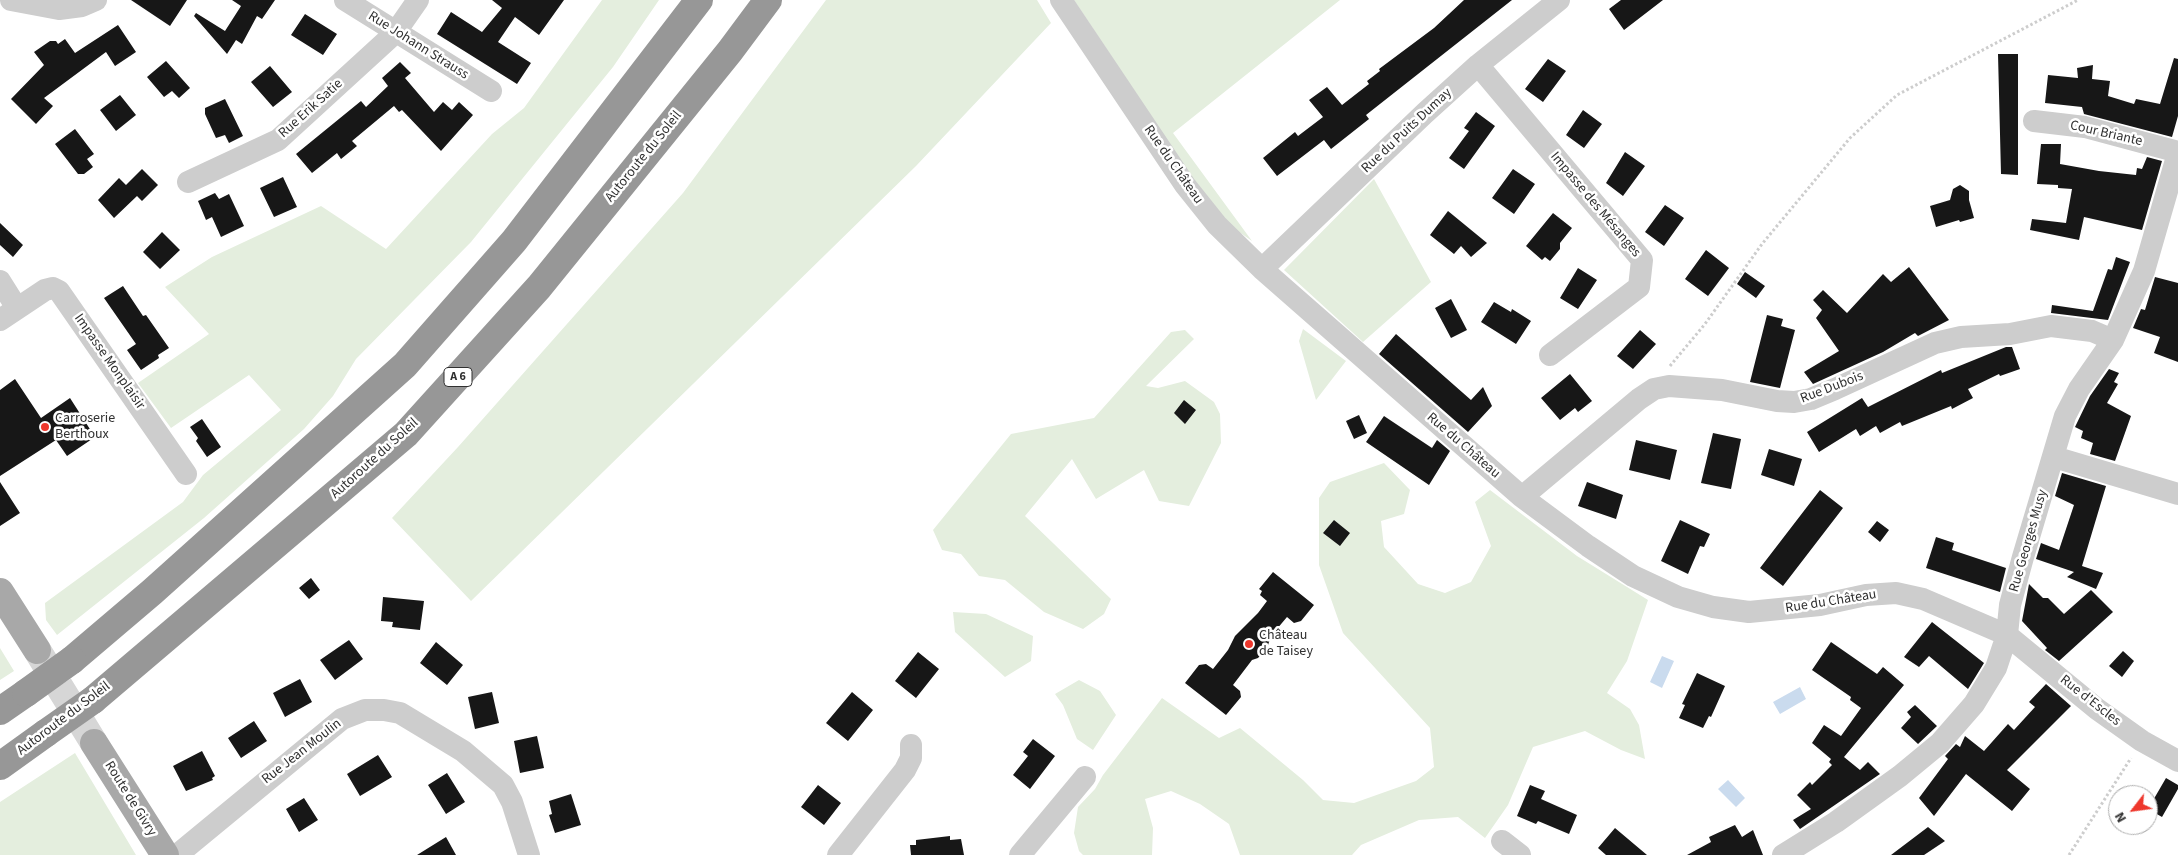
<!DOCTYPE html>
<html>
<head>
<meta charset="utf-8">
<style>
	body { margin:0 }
	#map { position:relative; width:2178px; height:855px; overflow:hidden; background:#fff; font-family:"Source Sans 3",sans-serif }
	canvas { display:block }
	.north { position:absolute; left:2108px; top:785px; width:50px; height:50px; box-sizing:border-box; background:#fff; border:1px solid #acacac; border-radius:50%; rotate:240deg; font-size:14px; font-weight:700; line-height:20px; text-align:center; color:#303030 }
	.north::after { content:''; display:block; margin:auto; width:18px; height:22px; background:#ee372c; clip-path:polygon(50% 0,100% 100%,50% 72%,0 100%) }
</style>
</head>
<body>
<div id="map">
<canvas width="2178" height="855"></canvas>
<div class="north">N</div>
</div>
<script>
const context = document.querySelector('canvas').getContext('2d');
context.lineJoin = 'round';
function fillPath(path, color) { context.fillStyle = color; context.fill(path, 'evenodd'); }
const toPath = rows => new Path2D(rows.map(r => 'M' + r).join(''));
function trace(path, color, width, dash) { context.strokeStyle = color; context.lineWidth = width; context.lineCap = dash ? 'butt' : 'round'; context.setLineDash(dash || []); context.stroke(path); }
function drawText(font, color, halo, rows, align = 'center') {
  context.font = font + ' "Source Sans 3",sans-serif'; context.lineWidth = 5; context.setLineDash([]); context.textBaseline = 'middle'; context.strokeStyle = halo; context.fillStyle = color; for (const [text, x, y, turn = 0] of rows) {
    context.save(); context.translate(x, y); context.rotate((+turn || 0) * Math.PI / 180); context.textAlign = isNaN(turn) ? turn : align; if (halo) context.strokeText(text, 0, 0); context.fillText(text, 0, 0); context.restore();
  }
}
fillPath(toPath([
	[602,0,659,0,613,67,471,242,356,359,333,396,304,429,204,518,57,635,46,620,45,603,183,502,203,475,281,410,249,375,171,428,138,383,209,334,165,287,212,257,321,206,386,249,492,134,524,108],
	[826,0,1037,0,1051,23,916,166,471,601,392,518,458,447,683,193],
	[1074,0,1340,0,1173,133,1252,241,1232,227,1199,188],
	[1374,179,1431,282,1363,342,1284,270],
	[1303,329,1346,361,1316,400,1299,341],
	[1185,330,1194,339,1146,386,1158,388,1185,381,1214,402,1220,414,1221,443,1189,506,1159,501,1144,470,1096,499,1072,459,1025,516,1111,599,1104,614,1083,629,1044,612,1005,580,979,576,961,554,942,550,933,530,1011,434,1094,418,1171,332],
	[1384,463,1410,490,1404,514,1381,521,1384,547,1418,584,1445,593,1471,582,1491,546,1475,502,1490,490,1577,556,1648,600,1627,661,1607,693,1630,709,1639,725,1645,759,1621,750,1585,731,1533,747,1508,805,1485,838,1458,817,1419,820,1361,845,1352,855,1240,855,1229,824,1200,804,1171,791,1145,799,1153,828,1152,855,1083,855,1079,851,1074,833,1078,807,1095,789,1103,775,1162,698,1219,738,1240,728,1303,780,1323,800,1354,803,1416,781,1434,767,1430,728,1343,633,1319,565,1319,498,1330,482],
	[953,612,986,614,1033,636,1031,661,1005,677,955,632],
	[0,648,14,671,0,680],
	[1079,680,1100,691,1116,715,1093,750,1077,739,1063,705,1055,694],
	[75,753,136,855,0,855,0,802]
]), '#e4eede');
fillPath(toPath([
	[1662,656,1674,661,1662,688,1650,682],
	[1800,687,1806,699,1780,714,1773,702],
	[1728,780,1745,798,1736,807,1718,789]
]), '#cadbee');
fillPath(toPath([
	[131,0,187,0,170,26],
	[232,0,275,0,262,19,257,16,242,44,236,40,227,54,194,16,196,13,225,31,241,6],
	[492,0,564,0,539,35,515,17,498,42,531,63,517,84,437,34,451,12,482,32,502,8],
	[1464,0,1512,0,1366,115,1369,119,1331,149,1324,140,1277,176,1263,158,1295,132,1298,136,1323,117,1309,100,1327,87,1342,105,1369,84,1367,81,1380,71,1379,69,1434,28],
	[1621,0,1663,0,1624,30,1609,9],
	[305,14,337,34,323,55,291,35],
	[118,25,136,52,115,66,106,52,44,98,53,106,36,124,11,99,44,65,34,52,50,41,56,41,58,44,65,39,75,53],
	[1998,54,2018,54,2018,175,2001,174],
	[2174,58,2178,59,2178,116,2172,137,2084,114,2082,107,2045,103,2048,75,2078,78,2077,68,2093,65,2092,79,2110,81,2108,96,2134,104,2136,99,2160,104],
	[1548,59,1566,71,1543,102,1525,89],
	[166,61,190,88,179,98,172,91,164,97,147,77],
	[400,62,411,73,405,78,434,112,443,102,452,110,459,102,473,115,441,151,402,110,399,112,394,106,352,141,357,146,341,159,337,153,312,173,296,154,361,101,366,107,388,86,382,78],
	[270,66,292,92,273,107,251,82],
	[120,95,136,115,116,131,100,110],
	[225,99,243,136,229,143,225,135,216,138,205,114,205,108],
	[1583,110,1602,124,1584,148,1566,135],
	[1476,112,1495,126,1464,169,1449,158,1469,131,1464,128],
	[75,129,94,154,87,159,93,167,84,174,78,174,55,144],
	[2041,144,2061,144,2060,164,2099,171,2136,175,2137,168,2142,169,2147,157,2162,161,2142,230,2084,217,2079,240,2030,230,2032,219,2066,223,2072,189,2058,188,2058,185,2037,184],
	[1625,152,1645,166,1623,196,1606,183],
	[142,169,158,185,142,201,137,196,114,218,98,200,119,178,126,185],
	[1513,169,1535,184,1514,214,1492,198],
	[283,177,297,207,274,217,260,188],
	[1960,185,1969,191,1969,200,1974,218,1960,222,1959,220,1936,227,1930,206,1950,200,1953,189],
	[215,193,219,199,229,194,244,226,221,237,212,217,206,220,198,201],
	[1665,205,1684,218,1664,246,1645,232],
	[1448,211,1487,243,1471,257,1461,246,1454,254,1430,235],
	[1553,213,1572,228,1560,243,1560,249,1550,261,1545,257,1542,260,1526,246],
	[0,223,23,245,13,257,0,245],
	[162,232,180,250,160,269,143,252],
	[1706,250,1729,268,1708,296,1685,279],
	[2116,257,2130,262,2108,320,2051,313,2052,305,2093,311,2108,269,2112,270],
	[1909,267,1949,320,1918,336,1915,333,1883,352,1813,384,1804,372,1839,351,1816,318,1822,310,1813,300,1823,290,1847,313,1883,274,1891,282],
	[1578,268,1597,280,1578,309,1560,298],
	[1745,272,1765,286,1756,298,1737,284],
	[2155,277,2178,283,2178,362,2154,353,2160,337,2133,328,2141,309,2145,310],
	[123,286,143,316,146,315,169,348,158,355,159,358,141,370,127,350,136,344,104,298],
	[1451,299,1467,330,1451,338,1435,308],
	[1494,302,1511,312,1512,309,1531,321,1516,344,1481,322],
	[1767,315,1783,319,1781,326,1795,330,1780,388,1750,382],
	[1640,330,1656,344,1633,369,1617,356],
	[1396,334,1471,400,1483,387,1492,406,1468,432,1379,354],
	[2006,347,2012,347,2020,369,2000,376,1999,374,1968,389,1973,398,1952,409,1951,406,1902,426,1900,422,1880,433,1876,426,1860,436,1856,429,1819,452,1807,432,1862,398,1868,407,1941,370,1942,373],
	[2109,369,2119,373,2114,382,2118,384,2107,403,2131,416,2115,461,2090,454,2093,443,2081,438,2083,431,2075,427,2090,396],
	[1570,374,1592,401,1578,412,1575,408,1560,420,1541,398],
	[15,379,41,418,70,398,95,437,67,456,56,440,0,476,0,390],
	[1184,400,1196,410,1185,424,1174,413],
	[1359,415,1367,433,1354,439,1346,421],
	[1384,416,1432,448,1437,440,1450,451,1429,485,1366,442],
	[202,419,221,447,207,457,196,441,198,438,190,427],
	[1713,433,1741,439,1731,489,1701,483],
	[1636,440,1677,450,1670,480,1629,470],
	[1769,449,1802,459,1794,486,1761,475],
	[2062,473,2106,486,2082,566,2103,573,2096,589,2067,577,2074,572,2036,559,2041,543,2059,550,2074,505,2055,496],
	[0,482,20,513,0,526],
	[1587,482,1623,495,1616,519,1578,506],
	[1820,490,1843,508,1783,586,1760,568],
	[1334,520,1350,533,1340,546,1323,533],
	[1680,520,1710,534,1704,547,1700,546,1688,574,1661,561],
	[1877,521,1889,530,1880,542,1868,532],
	[1936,537,1954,543,1952,550,2006,568,2000,592,1926,568],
	[1273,572,1314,605,1301,621,1294,623,1287,617,1271,636,1267,648,1258,658,1252,660,1233,685,1240,691,1241,697,1226,715,1185,683,1199,665,1206,664,1213,669,1228,650,1235,636,1258,613,1267,601,1260,595,1262,591,1259,589],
	[311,578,320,590,309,599,299,588],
	[2029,584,2043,598,2048,598,2064,614,2091,590,2113,612,2059,661,2045,650,2047,648,2022,621],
	[383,597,424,601,420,630,392,627,393,622,381,621],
	[1932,622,1984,663,1968,689,1929,656,1919,667,1904,657],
	[349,640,363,659,335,680,320,660],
	[436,642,463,665,447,685,420,663],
	[1831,642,1877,674,1883,667,1904,685,1844,757,1860,770,1868,762,1880,774,1800,829,1793,820,1811,809,1797,795,1810,782,1812,785,1832,765,1829,762,1831,759,1812,743,1824,725,1841,736,1861,708,1850,700,1851,697,1812,670],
	[2123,651,2134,661,2122,677,2109,666],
	[918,652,939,669,916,698,895,681],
	[1697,673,1725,686,1711,717,1709,716,1703,728,1679,718,1685,705,1682,704],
	[300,679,312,702,285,717,273,693],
	[2046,684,2071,706,2007,770,2030,789,2012,811,1966,774,1934,816,1919,798,1948,759,1945,756,1956,744,1960,747,1965,736,1984,751,2008,724,2014,730,2035,707,2029,702],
	[492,692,499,723,475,729,468,697],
	[852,692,873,710,848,741,826,723],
	[1915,705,1937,726,1918,744,1901,728,1911,717,1907,712],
	[254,721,267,741,241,758,228,738],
	[537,736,544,768,520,773,514,741],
	[1033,739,1055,756,1030,789,1013,775,1028,756,1023,752],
	[202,751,215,776,212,778,213,780,186,791,173,766],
	[378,755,392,777,360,796,347,774],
	[447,773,465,802,446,814,428,785],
	[2166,778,2178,785,2178,789,2162,817,2148,809],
	[818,785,841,803,824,825,801,807],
	[1530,785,1545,791,1541,799,1577,815,1569,834,1538,821,1536,824,1517,816],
	[571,794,581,825,555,833,549,815,552,814,549,801],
	[304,798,318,820,299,832,286,809],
	[1735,825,1742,837,1753,830,1763,855,1687,855,1711,842,1709,837],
	[1928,827,1945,841,1924,855,1891,855],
	[1615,828,1647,855,1606,855,1598,848],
	[950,836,950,840,961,839,964,855,911,855,910,845,916,845,916,840],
	[446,837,456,855,417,855]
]), '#171717');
trace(toPath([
	[37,650,94,743]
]), '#d6d6d6', 28, [28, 14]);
trace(toPath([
	[1670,366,1705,324,1762,244,1850,138,1897,95,2078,0],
	[2069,855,2131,758]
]), '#cdcdcd', 3, [2.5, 2.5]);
trace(toPath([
	[11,0,59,9,82,6,96,0],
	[345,0,491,91],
	[1061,0,1185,185,1217,225,1262,269,1522,497,1588,546,1633,576,1678,597,1713,607,1749,612,1820,605,1866,595,1896,593,1923,599,2007,635,2097,709,2142,741,2178,761],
	[1478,65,1642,260,1639,287,1550,355],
	[2034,121,2085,127,2178,152],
	[188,182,278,140,395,33,418,0],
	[1262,269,1425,113,1478,65,1559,0],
	[0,281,17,308],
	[0,320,45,290,53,288,59,291,186,474],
	[2054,457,2178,494],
	[1522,497,1639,399,1654,389,1669,386,1722,390,1777,401,1794,402,1811,399,1835,389,1935,343,1961,337,2010,334,2051,326,2092,331,2113,340],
	[1502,841,1520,855],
	[177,855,342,719,365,710,384,710,400,713,463,751,503,785,512,802,529,855],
	[838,855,905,770,911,758,911,745],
	[1020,855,1085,777],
	[1783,855,1836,822,1900,776,1940,743,1974,704,1996,668,2007,635,2010,605,2023,557,2065,416,2079,389,2113,340,2144,271,2178,153]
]), '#cdcdcd', 22);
trace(toPath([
	[0,592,37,650],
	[94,743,165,855]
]), '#a8a8a8', 28);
trace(toPath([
	[72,660,152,592,405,365,514,241,699,0],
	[93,700,406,434,539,287,730,51,768,0],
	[0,711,26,693],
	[0,766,46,733]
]), '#979797', 28);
trace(toPath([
	[26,693,72,660],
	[46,733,93,700]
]), '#979797', 28);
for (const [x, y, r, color] of [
	[45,427,5,"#ee372c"],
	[1249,644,5,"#ee372c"]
]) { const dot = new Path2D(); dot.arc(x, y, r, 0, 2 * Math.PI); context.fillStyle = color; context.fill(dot); trace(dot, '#fff', 2); }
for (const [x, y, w] of [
	[458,377,28]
]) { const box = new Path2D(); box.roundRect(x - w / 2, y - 9.5, w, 19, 4); context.fillStyle = '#fff'; context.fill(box); trace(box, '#303030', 1); }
drawText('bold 12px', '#303030', null, [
	["A 6",458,377]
]);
drawText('14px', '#303030', '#fff', [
	["Rue Johann Strauss",418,46,32],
	["Rue Erik Satie",311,109,-42],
	["Rue du Puits Dumay",1407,131,-43],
	["Cour Briante",2106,134,13],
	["Autoroute du Soleil",644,157,-51],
	["Rue du Château",1173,165,55],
	["Impasse des Mésanges",1595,205,50],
	["Impasse Monplaisir",109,362,55],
	["Rue Dubois",1832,388,-21],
	["Rue du Château",1463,446,41],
	["Autoroute du Soleil",375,459,-42],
	["Rue Georges Musy",2029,541,-74],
	["Rue du Château",1831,602,-9],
	["Rue d'Escles",2090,701,38],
	["Autoroute du Soleil",64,719,-37],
	["Rue Jean Moulin",302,752,-38],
	["Route de Givry",130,799,58]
]);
drawText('14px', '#303030', '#fff', [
	["Carroserie",55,419],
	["Berthoux",55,435],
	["Château",1259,636],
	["de Taisey",1259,652]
], 'left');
</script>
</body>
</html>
